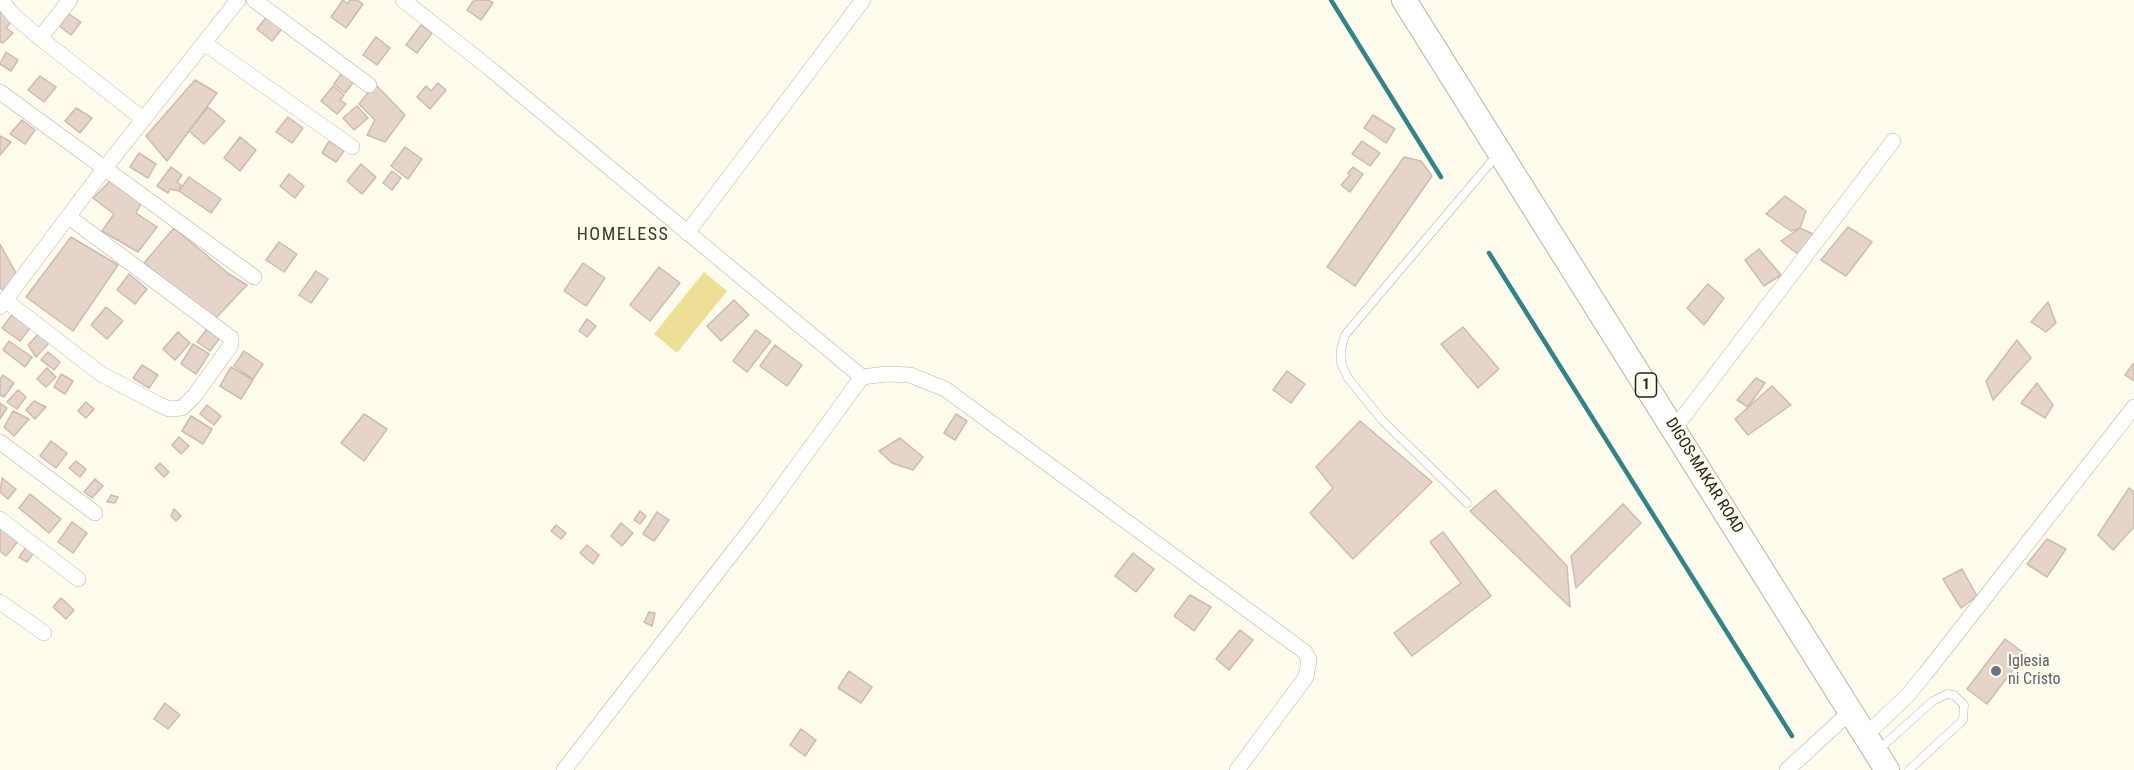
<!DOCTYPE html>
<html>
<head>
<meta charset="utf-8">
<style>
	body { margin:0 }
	canvas { display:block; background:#fffced }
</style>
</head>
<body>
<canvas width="2134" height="770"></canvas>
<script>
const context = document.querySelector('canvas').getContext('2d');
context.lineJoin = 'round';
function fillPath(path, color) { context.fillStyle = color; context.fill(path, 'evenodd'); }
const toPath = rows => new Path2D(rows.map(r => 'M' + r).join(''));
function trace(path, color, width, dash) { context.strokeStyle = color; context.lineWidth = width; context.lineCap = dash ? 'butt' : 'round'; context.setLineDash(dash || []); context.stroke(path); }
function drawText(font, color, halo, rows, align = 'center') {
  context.font = font + ' "Roboto Condensed",sans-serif'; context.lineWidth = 4.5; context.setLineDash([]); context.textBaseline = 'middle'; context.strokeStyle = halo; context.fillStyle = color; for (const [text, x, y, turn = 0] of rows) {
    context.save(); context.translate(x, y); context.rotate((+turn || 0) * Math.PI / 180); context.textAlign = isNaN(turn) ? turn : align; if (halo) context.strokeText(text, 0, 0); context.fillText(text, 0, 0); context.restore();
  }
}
fillPath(toPath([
	[704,272,727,291,677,353,654,334]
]), '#eedf97');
trace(toPath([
	[1331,0,1441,177],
	[1489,253,1792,736]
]), '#328488', 4.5);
const building = toPath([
	[343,0,347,4,350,0,357,0,363,4,346,28,331,17,343,0],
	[474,0,488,0,493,3,481,20,467,10,474,0],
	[0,11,12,21,6,28,13,33,3,43,0,42,0,11],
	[69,14,81,22,71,35,59,26,69,14],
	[268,15,284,26,272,41,257,29,268,15],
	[421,25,432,33,417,53,406,45,421,25],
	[376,37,390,48,377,65,363,55,376,37],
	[6,52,18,60,11,71,0,64,6,52],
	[344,70,356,79,345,93,334,84,344,70],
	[40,76,56,87,44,102,28,90,40,76],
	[195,80,217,93,167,161,146,136,195,80],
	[438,83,446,90,430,109,417,97,426,86,431,91,438,83],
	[375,84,405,115,385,142,367,135,375,120,359,104,375,84],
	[333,86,344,95,340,100,346,104,337,114,321,101,333,86],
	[357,106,368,118,354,130,343,118,357,106],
	[208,107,225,121,204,144,189,131,208,107],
	[76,108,92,118,80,133,65,121,76,108],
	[1373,115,1395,129,1386,143,1364,128,1373,115],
	[288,117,303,128,292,143,276,132,288,117],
	[22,120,35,130,25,144,10,134,22,120],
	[0,136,11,142,0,155,0,136],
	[240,137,256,150,240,171,224,158,240,137],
	[329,141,344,151,336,162,322,153,329,141],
	[1362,141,1380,153,1370,166,1352,154,1362,141],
	[405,147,422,159,408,179,391,166,405,147],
	[139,153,156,164,148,178,130,167,139,153],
	[1404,157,1421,161,1432,176,1355,286,1327,267,1404,157],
	[361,164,376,177,362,194,347,181,361,164],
	[171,167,182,175,177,182,181,185,179,191,170,189,168,193,157,186,171,167],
	[1353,167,1363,174,1350,192,1341,185,1350,175,1348,173,1353,167],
	[392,171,401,178,392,190,383,183,392,171],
	[289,174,304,186,295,198,280,186,289,174],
	[189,177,221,199,211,213,179,191,189,177],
	[113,178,142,202,136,213,157,227,138,252,102,231,114,214,93,198,113,178],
	[1785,196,1806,211,1800,228,1791,231,1766,214,1785,196],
	[1848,227,1872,242,1846,276,1821,260,1848,227],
	[174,228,229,274,247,285,214,320,144,263,174,228],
	[1800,228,1815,235,1799,255,1781,241,1800,228],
	[71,237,118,265,73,331,26,297,71,237],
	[279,242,297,254,284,272,266,260,279,242],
	[0,244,17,275,3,290,0,288,0,244],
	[1759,249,1781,275,1764,286,1745,260,1759,249],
	[583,263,605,278,586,306,564,291,583,263],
	[659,267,680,283,650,321,630,305,659,267],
	[316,271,328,279,311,303,299,295,316,271],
	[129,274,147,289,135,304,117,290,129,274],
	[1708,284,1724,298,1704,325,1687,308,1708,284],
	[734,300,749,315,721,341,707,326,734,300],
	[2048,302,2056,323,2046,332,2031,322,2048,302],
	[106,307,123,321,107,339,91,325,106,307],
	[12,315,30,328,20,341,2,328,12,315],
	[587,319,596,326,587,337,579,331,587,319],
	[1463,327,1499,369,1478,388,1441,344,1463,327],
	[207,329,220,338,210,351,197,342,207,329],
	[756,330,771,341,747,372,733,361,756,330],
	[40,332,50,342,36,357,28,345,40,332],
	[178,332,190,343,175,360,163,349,178,332],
	[2017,340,2031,358,1993,400,1986,381,2017,340],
	[9,341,32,357,25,367,3,350,9,341],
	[193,344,209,354,196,374,181,364,193,344],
	[775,345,802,365,787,386,760,366,775,345],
	[244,351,263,364,253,379,234,366,244,351],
	[48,352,60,362,54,370,41,360,48,352],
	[2133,364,2134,364,2134,381,2125,375,2133,364],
	[142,365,158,375,149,388,133,378,142,365],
	[231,367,253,380,241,399,220,386,231,367],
	[47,368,56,377,46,387,37,379,47,368],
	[1287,371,1305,384,1291,403,1273,390,1287,371],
	[61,374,73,381,65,394,54,387,61,374],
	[3,375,14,383,4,397,0,395,0,379,3,375],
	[1756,378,1765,383,1748,407,1737,400,1756,378],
	[2037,383,2053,405,2045,418,2021,403,2037,383],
	[1772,386,1791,405,1748,435,1735,419,1772,386],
	[18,390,26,397,17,409,7,402,18,390],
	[34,401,46,407,35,419,26,410,34,401],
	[86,402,94,409,86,418,78,411,86,402],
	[0,403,7,408,0,419,0,403],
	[207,405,221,416,214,425,200,414,207,405],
	[13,411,29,419,14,436,4,427,13,411],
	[364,414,387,429,364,461,341,443,364,414],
	[956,414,967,421,955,440,944,433,956,414],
	[191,416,212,429,203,444,182,431,191,416],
	[1360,421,1432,482,1353,559,1310,513,1333,488,1316,467,1360,421],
	[179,437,189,446,181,454,172,445,179,437],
	[900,438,923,457,913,470,892,463,879,451,900,438],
	[51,441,67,453,56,468,40,456,51,441],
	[76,461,86,469,80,477,69,468,76,461],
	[160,463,169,472,164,477,155,468,160,463],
	[2,478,16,489,8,499,0,492,2,478],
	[95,479,103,486,92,498,84,492,95,479],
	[2129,488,2134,492,2134,527,2113,550,2098,535,2129,488],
	[1495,490,1567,566,1570,607,1470,511,1495,490],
	[30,494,61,519,49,533,19,508,30,494],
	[111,495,118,497,115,503,107,502,111,495],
	[1623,504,1641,523,1576,588,1571,556,1623,504],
	[174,509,181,516,176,521,171,516,174,509],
	[640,511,646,516,640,524,634,520,640,511],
	[657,512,669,520,654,541,643,534,657,512],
	[72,522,87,533,73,553,58,542,72,522],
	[621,523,633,533,622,546,611,536,621,523],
	[0,525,19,540,6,556,0,551,0,525],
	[556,525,566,533,561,539,551,531,556,525],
	[1443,532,1491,596,1412,656,1394,633,1461,583,1430,542,1443,532],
	[2047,539,2066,549,2047,577,2027,564,2047,539],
	[587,545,599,555,593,564,580,553,587,545],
	[27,546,35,551,27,562,19,557,27,546],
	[1133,553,1154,569,1136,592,1115,576,1133,553],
	[1962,569,1977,596,1961,608,1943,579,1962,569],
	[1190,595,1211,607,1194,631,1174,616,1190,595],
	[61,598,74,610,66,619,53,607,61,598],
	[649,612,655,613,652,626,644,622,649,612],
	[1240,630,1253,640,1229,670,1216,659,1240,630],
	[2005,639,2025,654,1987,704,1967,689,2005,639],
	[849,671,872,687,861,703,838,688,849,671],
	[165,703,180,715,168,729,154,719,165,703],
	[801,729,816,740,805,756,790,745,801,729]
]);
fillPath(building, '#e6d4ca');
trace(building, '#cdbbb1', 1.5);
const lane = toPath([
	[1467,503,1382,420,1348,378,1341,363,1341,349,1345,335,1497,155],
	[1877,751,1933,701,1947,694,1954,695,1964,705,1963,720,1909,770]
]);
const street = toPath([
	[1,0,14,16,40,38,143,119],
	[254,0,369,85],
	[403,0,488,67,862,377],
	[40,38,70,0],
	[204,43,352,147],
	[0,92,254,277],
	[687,233,863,0],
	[5,300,101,374,158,404,169,409,182,408,195,395,231,345,231,338,69,217],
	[0,307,104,169,238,0],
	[1674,429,1893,141],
	[0,442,95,513],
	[0,519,78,579],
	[0,602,44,633],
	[1866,735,1907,696,1926,673,2134,407],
	[564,770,757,521,862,377,886,374,910,375,945,389,1305,652,1309,660,1306,677,1237,770],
	[1787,770,1851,711]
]);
const primary = toPath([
	[1404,0,1887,770]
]);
trace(lane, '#b7b4a2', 9);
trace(street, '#b7b4a2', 16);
trace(primary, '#b7b4a2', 26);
trace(lane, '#fff', 8);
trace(street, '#fff', 15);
trace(primary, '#fff', 24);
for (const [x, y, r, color] of [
	[1996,671,6,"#6b7280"]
]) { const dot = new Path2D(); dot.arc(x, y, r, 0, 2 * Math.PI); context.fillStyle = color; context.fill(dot); trace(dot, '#fffced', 2); }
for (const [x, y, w] of [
	[1646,385,21]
]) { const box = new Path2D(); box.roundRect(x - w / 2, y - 12, w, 24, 4.5); context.fillStyle = '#fffced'; context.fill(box); trace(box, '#211f19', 1.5); }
drawText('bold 15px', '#211f19', null, [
	["1",1646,385]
]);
drawText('16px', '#211f19', '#fffced', [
	["DIGOS-MAKAR ROAD",1704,476,58]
]);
drawText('16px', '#5b616d', '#fffced', [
	["Iglesia",2008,662],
	["ni Cristo",2008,680]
], 'left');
context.letterSpacing = '1.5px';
drawText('18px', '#3e3b2c', '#fffced', [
	["HOMELESS",623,235]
]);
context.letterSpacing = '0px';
</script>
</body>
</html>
